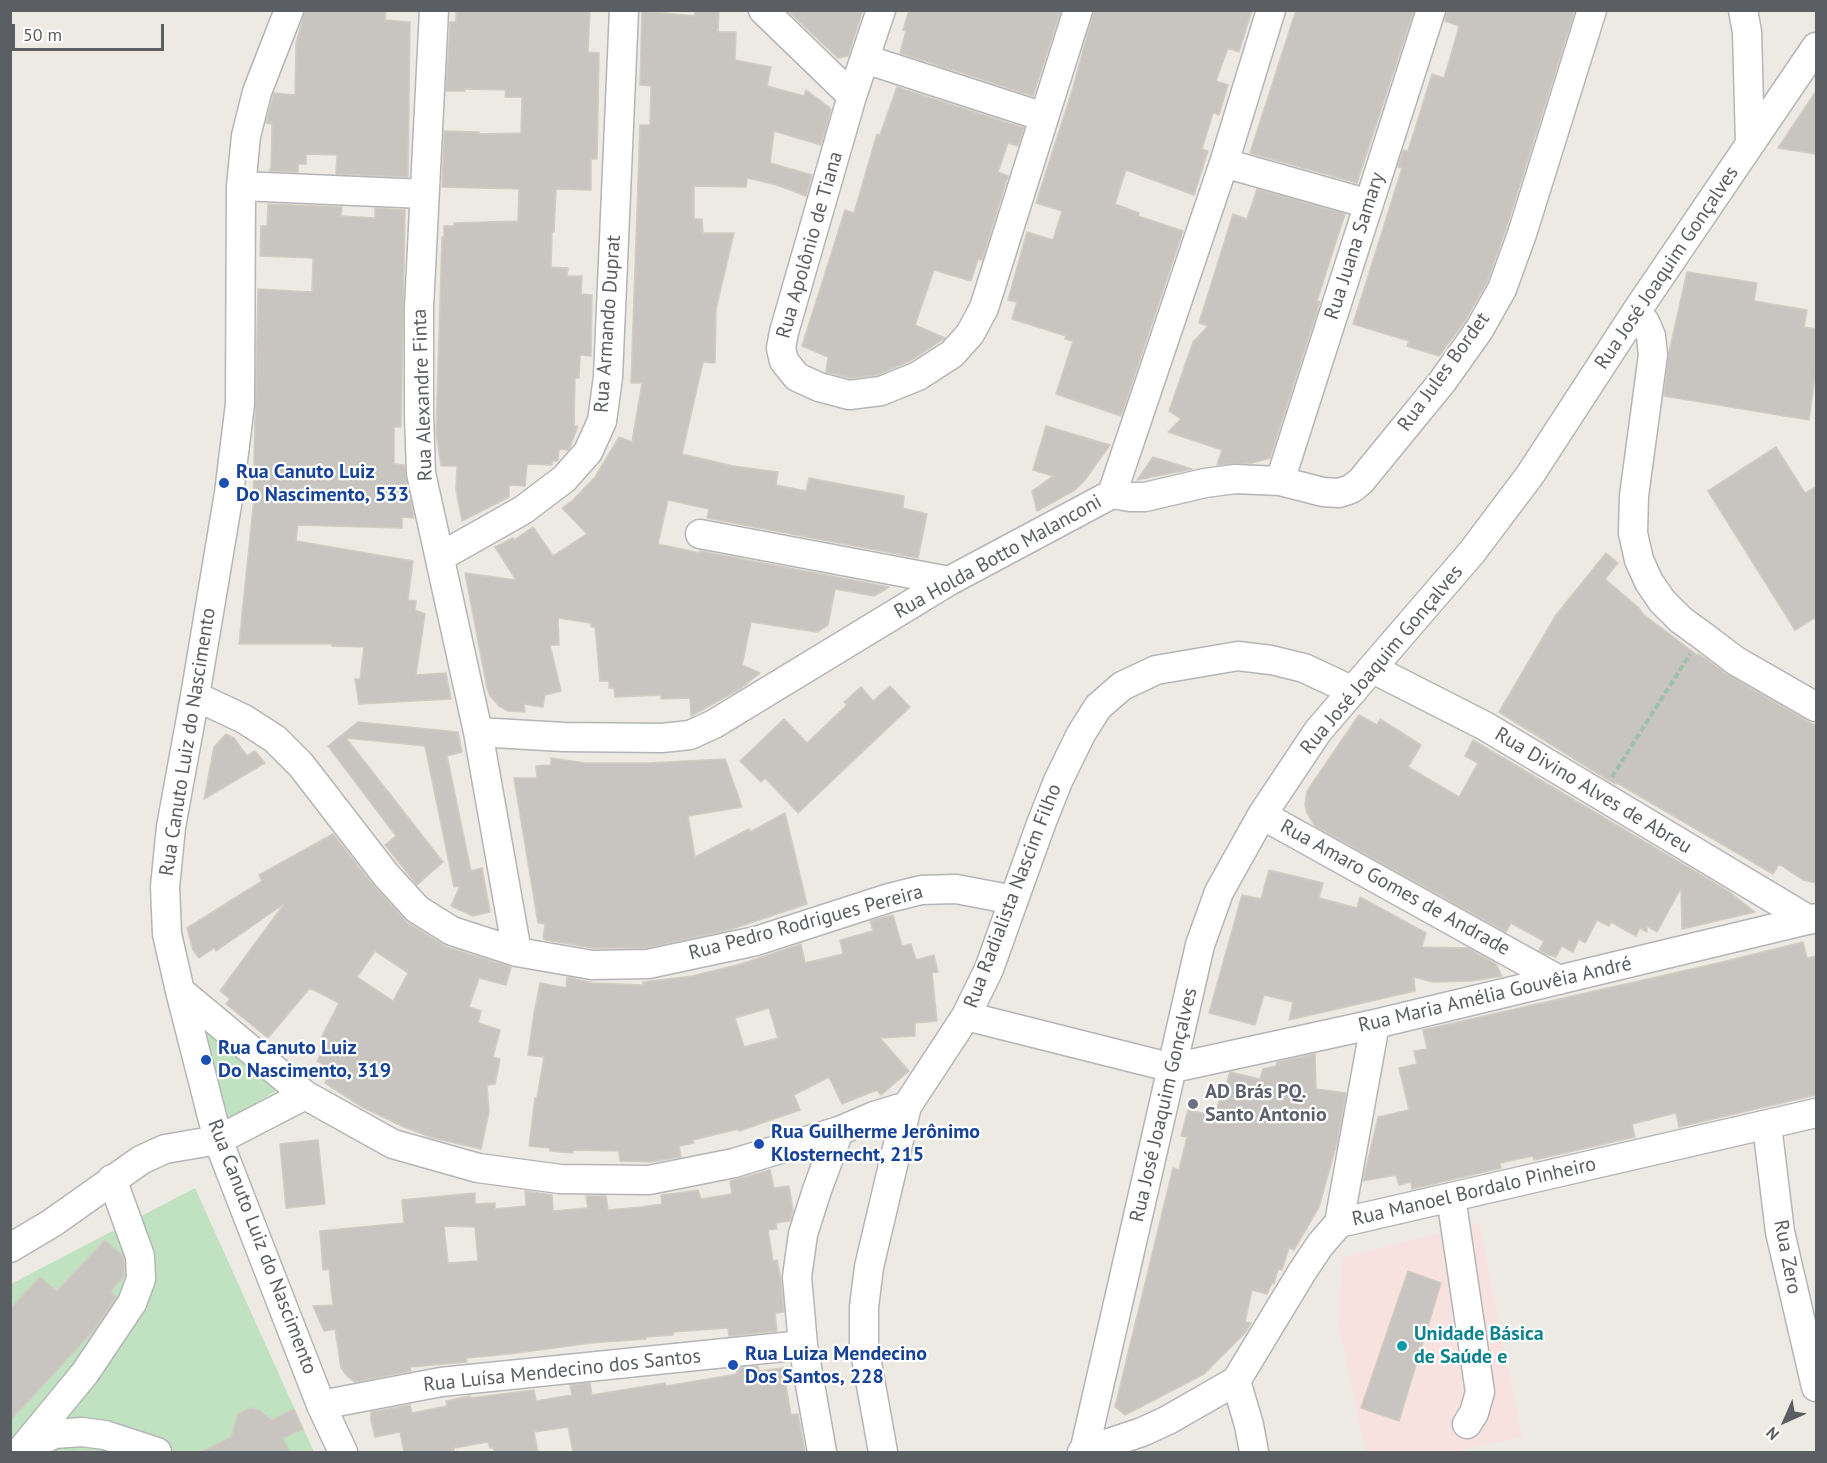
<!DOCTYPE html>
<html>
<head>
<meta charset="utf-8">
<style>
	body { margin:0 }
	#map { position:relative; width:1827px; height:1463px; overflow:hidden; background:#eceae2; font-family:"PT Sans",sans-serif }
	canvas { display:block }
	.frame { position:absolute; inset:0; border:12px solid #5b5e62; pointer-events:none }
	.north { position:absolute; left:1755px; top:1391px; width:60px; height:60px; -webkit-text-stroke:4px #fff; paint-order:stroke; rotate:225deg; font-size:16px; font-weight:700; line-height:24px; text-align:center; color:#5b5e62 }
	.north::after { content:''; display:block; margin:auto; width:21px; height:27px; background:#5b5e62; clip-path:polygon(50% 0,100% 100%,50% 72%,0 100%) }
	.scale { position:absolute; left:12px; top:24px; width:152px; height:27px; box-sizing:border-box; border:3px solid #5b5e62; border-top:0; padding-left:8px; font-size:18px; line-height:21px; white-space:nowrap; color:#5b5e62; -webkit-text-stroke:4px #fff; paint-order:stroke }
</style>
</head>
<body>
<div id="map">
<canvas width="1827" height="1463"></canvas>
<div class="frame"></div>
<div class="north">N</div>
<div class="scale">50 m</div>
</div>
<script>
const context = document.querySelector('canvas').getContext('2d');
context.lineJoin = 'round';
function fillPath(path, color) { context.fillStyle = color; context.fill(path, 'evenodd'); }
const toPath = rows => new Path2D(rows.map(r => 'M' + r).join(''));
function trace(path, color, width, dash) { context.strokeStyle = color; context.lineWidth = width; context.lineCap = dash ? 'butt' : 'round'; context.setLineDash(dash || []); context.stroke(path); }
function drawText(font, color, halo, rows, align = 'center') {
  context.font = font + ' "PT Sans",sans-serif'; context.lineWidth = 4.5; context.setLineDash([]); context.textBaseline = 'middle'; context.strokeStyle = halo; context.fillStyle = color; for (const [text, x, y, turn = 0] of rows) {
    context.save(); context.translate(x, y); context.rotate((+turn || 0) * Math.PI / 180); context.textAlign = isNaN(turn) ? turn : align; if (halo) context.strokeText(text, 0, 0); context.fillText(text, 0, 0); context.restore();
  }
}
fillPath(toPath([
	[1479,1223,1522,1437,1453,1452,1366,1452,1339,1328,1342,1258]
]), '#f8e2df');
fillPath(toPath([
	[197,1024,281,1088,228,1120],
	[195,1188,314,1452,11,1452,11,1284]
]), '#c1e2c1');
const building = toPath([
	[305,10,386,10,385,20,410,22,408,177,336,174,337,155,306,154,306,164,298,164,298,172,269,171,271,168,272,124,266,123,274,93,295,95,296,43,305,10],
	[456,10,590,10,588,52,599,53,597,159,591,159,591,190,556,189,554,232,552,232,551,267,568,268,567,276,582,276,581,294,592,295,591,356,580,355,579,378,575,378,574,426,578,426,570,447,568,450,559,449,558,461,552,461,552,465,527,464,525,486,509,485,509,497,462,521,456,490,457,466,441,466,436,433,442,237,444,237,444,226,454,226,454,223,518,221,519,189,442,187,444,131,479,132,479,134,521,133,522,97,505,97,506,90,465,89,465,91,446,91,450,22,456,22,456,10],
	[695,10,719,10,718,32,736,32,735,60,771,67,767,86,804,96,806,90,829,107,831,110,821,145,774,131,770,163,812,175,806,196,777,185,747,178,746,187,694,186,694,219,702,219,703,233,734,233,716,309,715,363,703,362,682,454,733,466,778,472,776,485,806,491,809,478,904,496,903,508,927,514,918,558,707,518,709,509,668,500,658,544,700,553,700,551,889,587,874,596,835,589,828,625,817,632,751,622,742,665,760,673,740,689,691,716,690,698,661,699,661,695,615,697,614,688,609,688,609,681,600,681,595,627,591,627,591,623,558,618,559,645,550,645,561,691,545,695,543,707,524,704,525,712,508,711,499,706,490,696,487,688,465,573,516,580,495,547,513,538,514,540,533,527,553,556,587,534,562,508,572,501,595,477,619,437,632,442,642,383,631,383,640,125,650,125,651,86,640,85,642,11,695,16,695,10],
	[787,10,863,10,848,56,838,58,787,10],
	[909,10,1061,10,1033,96,900,53,906,31,903,30,909,10],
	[1094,10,1252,10,1239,52,1228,48,1216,81,1228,85,1219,115,1213,113,1202,149,1208,151,1194,195,1126,170,1115,204,1139,213,1138,216,1183,231,1121,416,1056,394,1073,341,1065,339,1066,336,1012,319,1017,302,1008,300,1027,232,1053,240,1062,211,1036,203,1072,91,1094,10],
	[1296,10,1414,10,1357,183,1250,153,1296,10],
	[1447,10,1575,10,1506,229,1487,282,1465,321,1439,356,1407,346,1409,341,1353,324,1402,168,1398,167,1403,150,1408,151,1432,74,1444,78,1451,55,1459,26,1445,21,1447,10],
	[897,87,1024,128,1018,146,1008,143,998,172,1008,176,982,260,978,259,971,281,934,270,915,325,945,338,910,361,877,375,850,378,826,372,828,357,802,346,845,210,854,213,877,134,880,135,897,87],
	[1816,91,1816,154,1778,148,1816,91],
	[1257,189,1345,214,1317,301,1320,302,1270,458,1252,463,1217,465,1222,450,1168,432,1181,419,1169,411,1193,342,1208,326,1199,323,1233,214,1247,219,1257,189],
	[268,204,342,207,341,216,375,218,375,208,405,210,401,427,394,427,394,464,404,465,414,518,402,517,402,528,298,525,296,541,413,561,408,600,416,601,415,610,425,614,416,675,446,673,451,699,359,704,355,679,360,679,364,647,332,646,332,644,239,644,253,508,258,289,312,292,313,258,260,256,261,226,267,226,268,204],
	[1687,272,1757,283,1754,301,1807,310,1804,327,1816,329,1816,370,1809,420,1664,396,1669,352,1687,272],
	[1046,426,1110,445,1085,480,1075,490,1037,511,1032,491,1053,476,1033,470,1046,426],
	[1776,447,1805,493,1816,487,1816,617,1795,630,1708,491,1776,447],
	[1153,457,1192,469,1137,480,1153,457],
	[1606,553,1618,563,1605,579,1639,608,1643,614,1697,655,1698,654,1706,659,1728,675,1816,726,1816,883,1803,880,1779,864,1773,874,1617,783,1616,784,1608,780,1499,712,1556,615,1606,553],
	[890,686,910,707,798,813,765,778,761,782,740,761,784,719,807,743,847,705,844,702,861,687,873,701,890,686],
	[1359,715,1377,725,1380,719,1421,745,1408,767,1459,797,1478,763,1465,756,1473,740,1728,891,1755,912,1682,929,1681,888,1657,932,1647,926,1647,932,1640,928,1636,936,1611,922,1609,926,1597,920,1585,943,1579,939,1573,952,1562,946,1556,957,1546,954,1539,950,1544,941,1511,923,1506,932,1315,826,1307,813,1305,805,1307,791,1359,715],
	[358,722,458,732,462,752,447,756,471,871,482,868,490,912,473,916,451,906,460,886,454,887,425,746,346,738,443,862,417,885,385,845,396,836,328,746,358,722],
	[226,734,234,738,247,756,255,751,265,763,204,799,214,747,226,734],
	[551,758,585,763,648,763,725,759,742,807,688,816,695,857,749,829,750,832,785,813,807,904,729,930,646,948,593,948,546,940,543,938,545,924,538,923,514,778,537,778,536,766,551,765,551,758],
	[333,834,374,886,408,923,447,947,511,967,506,985,479,978,469,1007,481,1011,478,1023,500,1030,493,1057,500,1059,495,1084,487,1085,489,1112,481,1149,433,1138,404,1127,362,1107,325,1083,331,1069,317,1061,329,1040,322,1036,339,1003,310,988,268,1038,226,1004,230,999,220,991,284,904,216,951,214,948,199,958,193,950,187,928,262,881,259,875,333,834],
	[375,951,408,973,393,1001,357,977,375,951],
	[1269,870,1323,883,1319,898,1357,908,1360,897,1426,933,1422,947,1468,948,1496,964,1502,976,1471,981,1433,982,1414,977,1415,991,1289,1020,1293,1002,1264,995,1255,1025,1209,1013,1242,895,1261,899,1269,870],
	[893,915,902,946,911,944,916,960,934,955,938,972,932,973,937,1021,915,1023,915,1036,880,1038,909,1071,881,1095,877,1090,842,1104,829,1077,794,1095,800,1110,739,1131,738,1129,693,1140,694,1143,679,1146,681,1157,650,1162,620,1161,619,1151,573,1150,573,1153,550,1151,550,1148,529,1146,535,1098,537,1098,544,1057,528,1055,534,1014,540,983,566,988,567,977,593,983,643,985,643,982,692,976,741,964,801,944,805,963,843,954,840,940,873,931,870,921,893,915],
	[769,1008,778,1038,744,1047,735,1018,769,1008],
	[1803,942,1807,958,1816,956,1816,1095,1679,1127,1676,1113,1632,1124,1635,1137,1534,1160,1533,1156,1500,1163,1501,1168,1412,1189,1411,1182,1399,1185,1396,1175,1363,1181,1378,1117,1409,1110,1399,1068,1417,1064,1414,1051,1427,1049,1423,1030,1718,963,1803,942],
	[1315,1054,1316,1089,1346,1093,1337,1143,1319,1207,1294,1250,1289,1248,1282,1270,1278,1269,1274,1284,1272,1283,1267,1294,1252,1290,1245,1322,1251,1323,1245,1333,1204,1374,1125,1415,1115,1407,1173,1168,1179,1170,1187,1137,1181,1136,1188,1110,1215,1116,1223,1085,1226,1086,1230,1072,1260,1079,1263,1069,1276,1066,1277,1062,1315,1054],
	[318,1140,325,1204,286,1208,280,1144,318,1140],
	[770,1170,774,1188,789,1186,793,1211,790,1221,776,1223,777,1229,768,1230,773,1261,777,1260,781,1281,784,1312,775,1313,777,1331,729,1336,728,1328,673,1332,673,1335,646,1337,646,1339,591,1343,509,1354,466,1358,467,1362,410,1367,411,1371,355,1382,348,1377,341,1368,335,1329,324,1331,313,1306,333,1305,329,1269,323,1270,320,1231,404,1223,402,1200,475,1193,475,1204,495,1203,495,1209,526,1206,525,1191,552,1195,553,1211,588,1208,586,1196,606,1196,608,1210,641,1207,662,1204,661,1195,678,1193,698,1190,701,1199,732,1194,730,1181,770,1170],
	[444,1226,475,1227,478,1261,448,1263,444,1226],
	[105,1240,122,1255,124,1259,124,1276,111,1291,116,1297,94,1330,10,1421,10,1309,40,1277,57,1291,105,1240],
	[1408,1271,1441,1283,1399,1421,1361,1408,1408,1271],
	[758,1366,759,1371,783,1368,791,1415,798,1414,805,1452,573,1452,568,1427,534,1432,538,1452,494,1452,493,1447,490,1448,488,1442,454,1448,454,1452,404,1452,400,1432,375,1437,371,1421,371,1412,410,1405,412,1413,447,1406,446,1401,470,1396,470,1398,534,1390,536,1401,572,1395,570,1385,590,1383,592,1395,665,1383,666,1386,691,1382,737,1374,736,1368,758,1366],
	[250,1408,259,1410,272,1420,294,1409,303,1429,283,1438,290,1452,201,1452,231,1437,238,1414,250,1408]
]);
fillPath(building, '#c8c5c0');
trace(building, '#d0ccc1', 1.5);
const minor = toPath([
	[289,10,257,92,246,136,241,186,240,404,229,493,195,696,171,827,165,887,167,934,180,991,218,1140,321,1405,343,1452],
	[434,10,419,308,419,415,421,473,478,732,517,952],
	[763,10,852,96],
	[881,10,852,96,784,332,781,348,784,361,797,377,819,387,849,395,881,391,918,376,952,354,970,334,984,308,1078,10],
	[1743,10,1747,32,1750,143],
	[865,59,1044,117],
	[1224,163,1369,204],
	[241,186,424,194],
	[1636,312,1645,322,1651,336,1653,355,1634,496,1633,533,1639,560,1649,582,1662,601,1681,620,1703,636,1736,661,1816,707],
	[1280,481,1431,10],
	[1112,494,1130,497,1145,497,1205,483,1235,479,1280,481,1323,492,1339,493,1351,489,1361,481,1442,382,1479,330,1502,289,1522,234,1592,10],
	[700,534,949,581],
	[440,557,523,510,564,479,588,452,602,421,608,377,624,10],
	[1373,669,1485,726,1809,920],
	[195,696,244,719,275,739,301,765,386,875,417,909,452,931,517,952,592,965,648,964,756,941,889,898,921,890,956,889,1014,900],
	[478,732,563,737,662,738,690,735,714,724,949,581,1112,494,1224,163,1271,10],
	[1262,815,1559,980],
	[180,991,305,1095,393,1144,478,1168,560,1179,649,1180,734,1163,839,1131,874,1116,907,1106],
	[966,1016,1173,1068,1375,1024,1816,918],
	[1767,1125,1780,1232,1816,1387],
	[1451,1197,1480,1392,1474,1413,1467,1424],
	[1339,1223,1375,1024],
	[10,1248,52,1223,141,1160,165,1149,218,1140,305,1095],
	[1236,1381,1249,1425,1254,1452],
	[321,1405,441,1382,803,1345],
	[28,1448,54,1434,82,1432,105,1435,157,1452],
	[20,1452,85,1373,132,1303,141,1279,140,1256,112,1179],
	[822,1452,803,1345,797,1277,803,1234,817,1190,839,1131],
	[883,1452,864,1346,864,1307,869,1267,907,1106,966,1016,989,969,1041,824,1058,781,1081,734,1098,707,1122,686,1156,670,1238,656,1271,660,1304,668,1353,691],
	[1082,1452,1142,1432,1168,1420,1236,1381,1302,1272,1320,1245,1339,1223,1816,1113],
	[1084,1452,1200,945,1219,892,1262,815,1318,731,1472,552,1530,475,1636,312,1816,47]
]);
trace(minor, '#b3b5b9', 31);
trace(toPath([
	[1612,777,1690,654]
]), '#9bc2a6', 4, [6, 3]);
trace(minor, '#fff', 28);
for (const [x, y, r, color] of [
	[224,483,6,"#1a4fb4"],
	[206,1060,6,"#1a4fb4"],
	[1193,1104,6,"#6b7280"],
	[759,1144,6,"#1a4fb4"],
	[1402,1346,6,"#0f9aa8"],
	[733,1365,6,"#1a4fb4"]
]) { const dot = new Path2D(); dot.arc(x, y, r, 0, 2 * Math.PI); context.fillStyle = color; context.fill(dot); trace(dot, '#fff', 2); }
drawText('20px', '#5b5e62', '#fff', [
	["Rua Apolônio de Tiana",810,245,-74],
	["Rua Juana Samary",1355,246,-72],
	["Rua José Joaquim Gonçalves",1667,268,-56],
	["Rua Armando Duprat",608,324,-86],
	["Rua Jules Bordet",1444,372,-54],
	["Rua Alexandre Finta",423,395,-92],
	["Rua Holda Botto Malanconi",998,557,-29],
	["Rua José Joaquim Gonçalves",1382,660,-50],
	["Rua Canuto Luiz do Nascimento",188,742,-81],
	["Rua Divino Alves de Abreu",1593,791,31],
	["Rua Amaro Gomes de Andrade",1395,888,29],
	["Rua Radialista Nascim Filho",1013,896,-69],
	["Rua Pedro Rodrigues Pereira",806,923,-15],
	["Rua Maria Amélia Gouvêia André",1495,995,-13],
	["Rua José Joaquim Gonçalves",1164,1105,-77],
	["Rua Manoel Bordalo Pinheiro",1474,1192,-13],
	["Rua Canuto Luiz do Nascimento",262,1247,69],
	["Rua Zero",1787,1257,79],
	["Rua Luísa Mendecino dos Santos",562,1371,-6]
]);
drawText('bold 20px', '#164399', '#fff', [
	["Rua Canuto Luiz",236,472],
	["Do Nascimento, 533",236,495],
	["Rua Canuto Luiz",218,1048],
	["Do Nascimento, 319",218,1071],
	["Rua Guilherme Jerônimo",771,1132],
	["Klosternecht, 215",771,1155],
	["Rua Luiza Mendecino",745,1354],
	["Dos Santos, 228",745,1377]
], 'left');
drawText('bold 20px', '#5b616d', '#fff', [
	["AD Brás PQ.",1205,1092],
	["Santo Antonio",1205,1115]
], 'left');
drawText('bold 20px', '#0d838f', '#fff', [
	["Unidade Básica",1414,1334],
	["de Saúde e",1414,1357]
], 'left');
</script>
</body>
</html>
